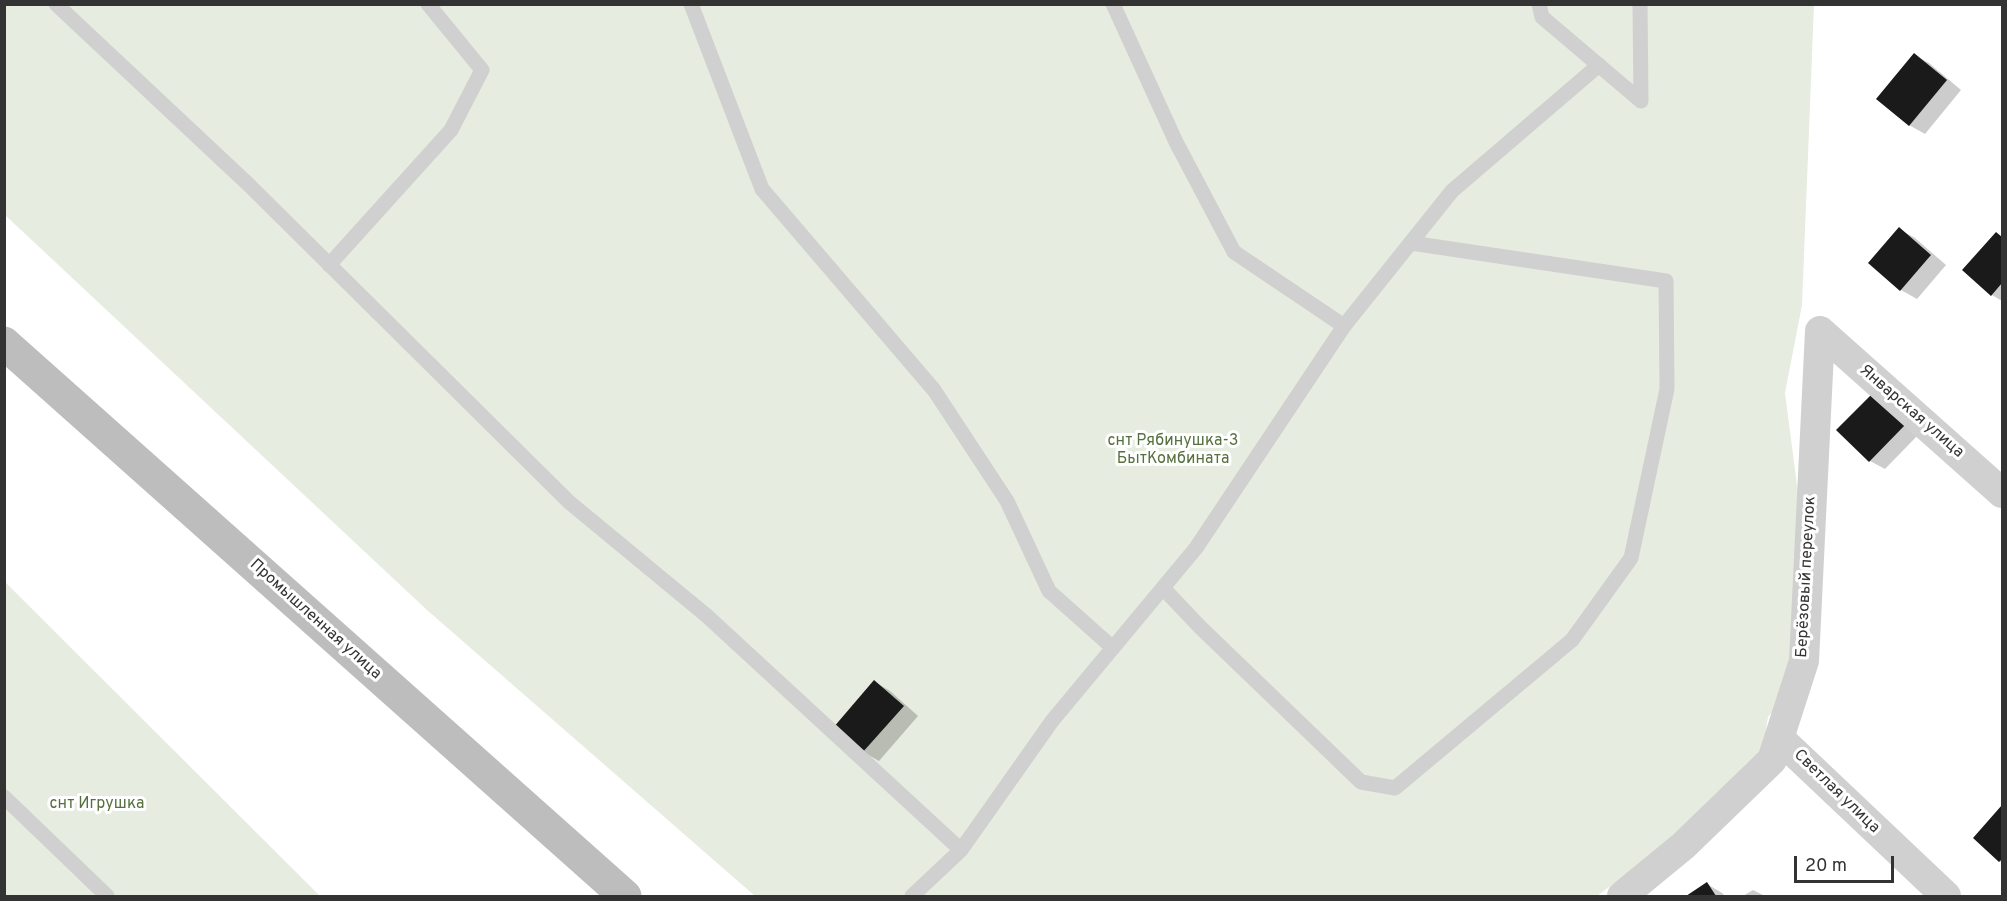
<!DOCTYPE html>
<html>
<head>
<meta charset="utf-8">
<style>
	body { margin:0 }
	#map { position:relative; width:2007px; height:901px; overflow:hidden; background:#fff; font-family:Overpass,sans-serif }
	canvas { display:block }
	.frame { position:absolute; inset:0; border:6px solid #333; pointer-events:none }
	.scale { position:absolute; left:1794px; top:856px; width:100px; height:27px; box-sizing:border-box; border:3px solid #333; border-top:0; padding-left:8px; font-size:18px; line-height:21px; white-space:nowrap; color:#333; -webkit-text-stroke:4px #fff; paint-order:stroke }
</style>
</head>
<body>
<div id="map">
<canvas width="2007" height="901"></canvas>
<div class="frame"></div>
<div class="scale">20 m</div>
</div>
<script>
const context = document.querySelector('canvas').getContext('2d');
context.lineJoin = 'round';
function fillPath(path, color) { context.fillStyle = color; context.fill(path, 'evenodd'); }
const toPath = rows => new Path2D(rows.map(r => 'M' + r).join(''));
function trace(path, color, width, dash) { context.strokeStyle = color; context.lineWidth = width; context.lineCap = dash ? 'butt' : 'round'; context.setLineDash(dash || []); context.stroke(path); }
function drawText(font, color, halo, rows, align = 'center') {
  context.font = font + ' Overpass,sans-serif'; context.lineWidth = 6; context.setLineDash([]); context.textBaseline = 'middle'; context.strokeStyle = halo; context.fillStyle = color; for (const [text, x, y, turn = 0] of rows) {
    context.save(); context.translate(x, y); context.rotate((+turn || 0) * Math.PI / 180); context.textAlign = isNaN(turn) ? turn : align; if (halo) context.strokeText(text, 0, 0); context.fillText(text, 0, 0); context.restore();
  }
}
fillPath(toPath([
	[4,5,1814,5,1802,305,1785,393,1798,493,1793,689,1768,717,1758,777,1597,896,755,896,427,610,5,215],
	[5,582,320,896,5,896]
]), '#e6ecdf');
fillPath(toPath([
	[1914,55,1929,63,1961,90,1925,134,1909,125],
	[1899,229,1915,238,1946,265,1917,299,1901,290,1870,263],
	[1997,234,2002,237,2002,301,1992,295],
	[1873,395,1919,434,1885,469,1870,461],
	[875,682,890,691,918,716,879,761,863,752],
	[2002,808,2002,863,1975,838],
	[1707,884,1722,893,1725,896,1688,896],
	[1753,890,1765,896,1743,896]
]), '#0003');
fillPath(toPath([
	[1914,53,1947,80,1909,126,1876,99],
	[1899,227,1931,255,1900,291,1868,263],
	[1996,232,2002,237,2002,283,1991,296,1962,270],
	[1873,393,1905,425,1869,462,1836,430],
	[874,680,904,706,862,753,833,728],
	[2002,805,2002,859,1999,862,1973,838],
	[1707,882,1716,896,1686,896]
]), '#1a1a1a');
trace(toPath([
	[56,4,249,185,569,502,707,616,961,850],
	[691,4,762,189,934,390,1007,501,1049,591,1113,648],
	[1113,4,1176,142,1234,252,1344,326],
	[1539,4,1542,17,1641,101],
	[1640,4,1641,101],
	[329,265,451,130,482,70,428,4],
	[1163,588,1200,627,1361,782,1395,788,1572,640,1631,558,1667,389,1666,281,1411,243],
	[4,797,107,896],
	[912,896,961,850,1052,721,1196,548,1344,326,1452,191,1599,65]
]), '#d0d0d0', 15);
trace(toPath([
	[1820,331,2002,493],
	[1779,738,1946,896],
	[1622,896,1683,846,1772,760,1804,661,1820,331]
]), '#d0d0d0', 30);
trace(toPath([
	[4,343,625,896]
]), '#bdbdbd', 33);
drawText('16px', '#333', '#fff', [
	["Январская улица",1911,412,41],
	["Берёзовый переулок",1807,577,-87],
	["Промышленная улица",315,620,42],
	["Светлая улица",1836,792,44]
]);
drawText('16px', '#56703f', '#fff', [
	["снт Рябинушка-3",1173,442],
	["БытКомбината",1173,460],
	["снт Игрушка",97,805]
]);
</script>
</body>
</html>
